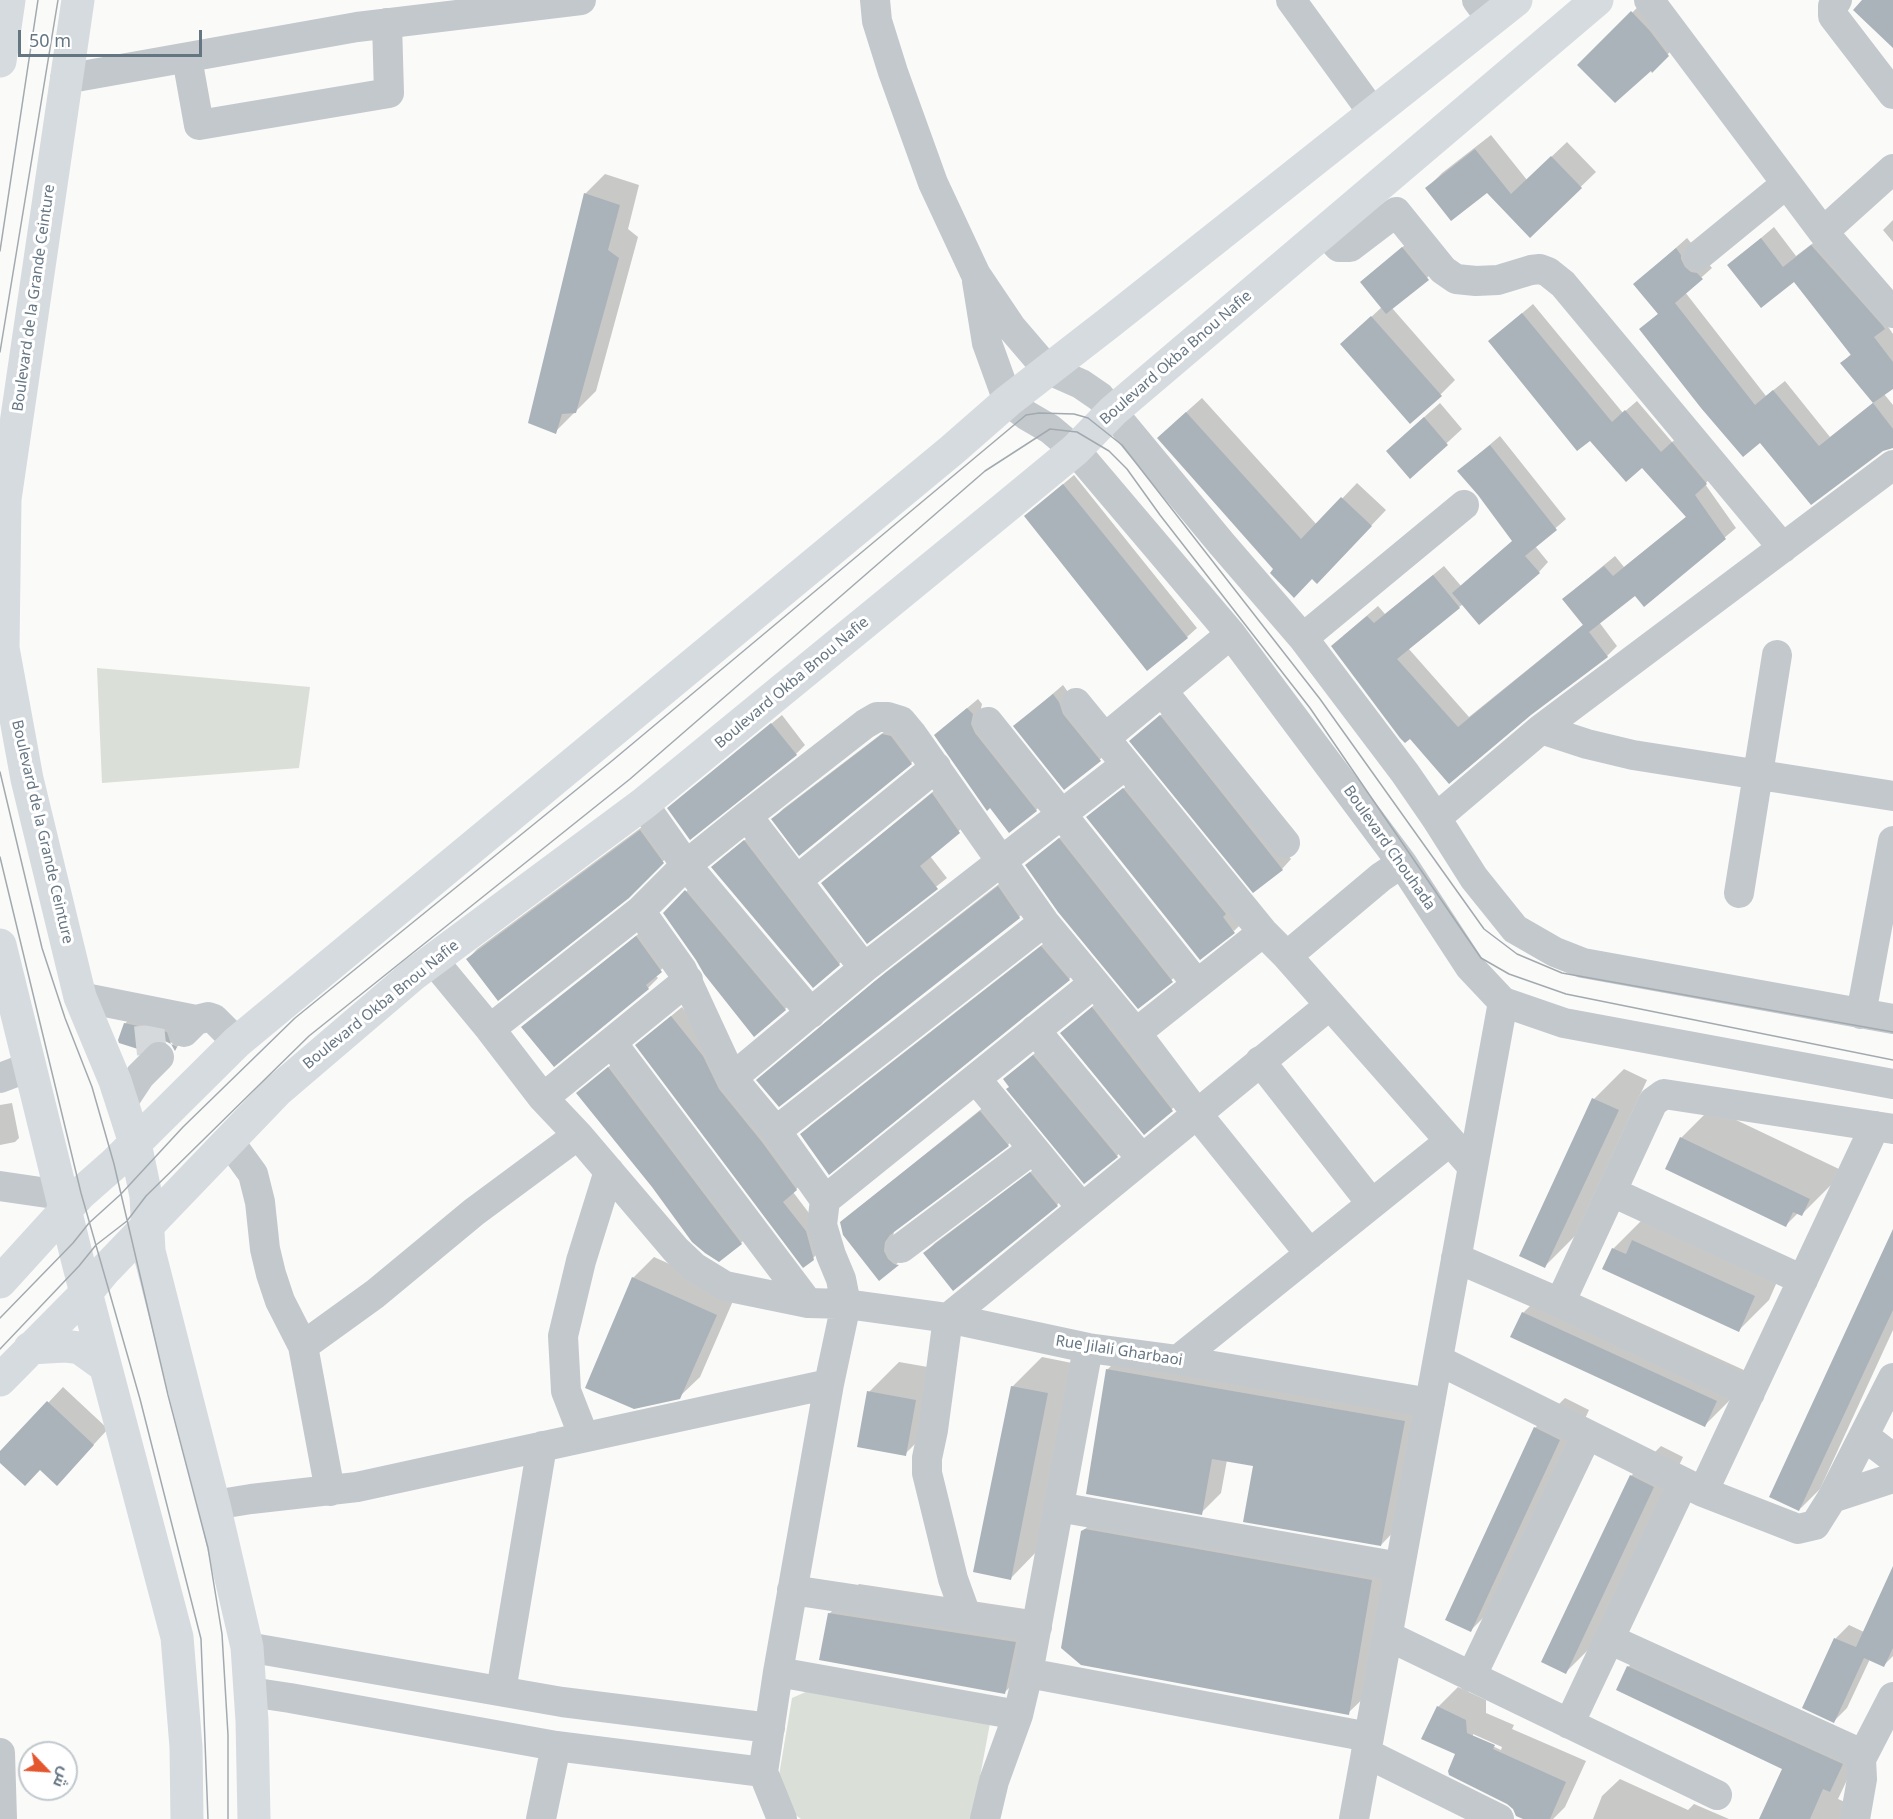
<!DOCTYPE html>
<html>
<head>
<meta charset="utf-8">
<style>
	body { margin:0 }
	#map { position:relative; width:1893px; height:1819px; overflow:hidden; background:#fafaf8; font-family:"Noto Sans",Cairo,sans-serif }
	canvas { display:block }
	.north { position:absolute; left:18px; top:1741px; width:60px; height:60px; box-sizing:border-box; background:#fff; border:2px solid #c1c8cd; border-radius:50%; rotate:115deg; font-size:16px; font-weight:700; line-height:24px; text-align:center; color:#657683 }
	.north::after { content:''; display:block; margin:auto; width:21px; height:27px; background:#e4572e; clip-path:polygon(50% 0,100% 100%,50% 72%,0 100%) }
	.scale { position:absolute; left:18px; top:30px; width:184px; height:27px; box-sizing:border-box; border:3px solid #657683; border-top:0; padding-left:8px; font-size:18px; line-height:21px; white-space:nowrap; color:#657683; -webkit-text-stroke:4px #fff; paint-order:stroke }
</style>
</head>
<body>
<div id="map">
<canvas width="1893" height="1819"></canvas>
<div class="north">ش</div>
<div class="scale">50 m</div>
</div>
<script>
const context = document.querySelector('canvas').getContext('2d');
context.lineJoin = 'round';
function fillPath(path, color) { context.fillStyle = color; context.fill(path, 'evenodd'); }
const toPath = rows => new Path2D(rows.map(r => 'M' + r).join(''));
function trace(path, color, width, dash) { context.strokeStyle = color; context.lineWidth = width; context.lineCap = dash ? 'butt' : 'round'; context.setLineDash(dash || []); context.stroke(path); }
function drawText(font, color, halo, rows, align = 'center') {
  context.font = font + ' "Noto Sans",sans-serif'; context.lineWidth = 6; context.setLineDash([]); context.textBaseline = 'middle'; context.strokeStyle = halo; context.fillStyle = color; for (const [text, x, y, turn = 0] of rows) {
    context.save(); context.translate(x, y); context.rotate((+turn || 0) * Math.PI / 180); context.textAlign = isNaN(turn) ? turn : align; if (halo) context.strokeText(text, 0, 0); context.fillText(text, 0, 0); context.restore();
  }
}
fillPath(toPath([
	[97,668,310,687,299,768,102,783],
	[817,1687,991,1718,972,1819,801,1819,775,1799,792,1698]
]), '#dadfd7');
fillPath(toPath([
	[1645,0,1683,39,1652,70,1579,65],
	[1491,135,1527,180,1567,142,1596,172,1530,236,1488,191,1427,188,1442,173],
	[605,174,639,185,628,229,638,237,596,391,555,432,585,194],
	[1893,220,1893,242,1883,230],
	[1774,227,1796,256,1825,234,1893,334,1893,387,1884,394,1893,405,1893,447,1882,450,1811,503,1760,441,1641,329,1659,313,1635,284,1687,238,1712,268,1685,292,1766,396,1785,381,1830,437,1874,402,1842,363,1852,353,1795,280,1729,265],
	[1413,238,1437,269,1392,308,1455,380,1440,395,1342,344,1382,307,1362,282],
	[1533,304,1623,413,1637,401,1672,442,1683,433,1716,472,1705,484,1736,528,1644,605,1635,594,1599,622,1617,646,1607,656,1530,714,1449,782,1343,636,1378,606,1385,614,1444,566,1461,586,1514,540,1479,494,1459,471,1500,436,1566,519,1535,546,1548,562,1539,572,1463,604,1408,648,1469,717,1584,624,1575,589,1615,556,1624,567,1687,516,1643,466,1501,331],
	[1202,398,1317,525,1357,483,1386,510,1332,567,1312,578,1275,569,1174,423],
	[1440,403,1462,429,1410,477,1403,436],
	[1074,475,1197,628,1187,637,1036,507],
	[1063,685,1110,751,1065,788,1015,726],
	[978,699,982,704,980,713,1046,801,1036,810,935,735],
	[1170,707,1291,859,1282,869,1131,741],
	[782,715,805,745,796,754,679,799],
	[893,725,921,753,911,763,773,819,783,809],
	[1134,780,1243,922,1234,931,1088,817],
	[942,784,969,822,930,856,947,878,867,942,823,883],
	[650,821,672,852,628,897,468,959,477,949],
	[1069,830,1182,971,1139,1007,1027,865],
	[755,832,849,955,839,964,722,858],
	[1008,877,1029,908,1019,917,768,1071,886,972],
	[696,882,795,1000,785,1009,664,913],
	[647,927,671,961,655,975,658,978,648,988,523,1027],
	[1052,937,1079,970,1069,979,802,1135,811,1125],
	[1102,998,1182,1100,1145,1133,1062,1033],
	[682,1007,712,1046,806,1180,793,1192,815,1221,823,1248,813,1258,647,1036],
	[129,1019,172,1028,179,1045,175,1049,172,1043,164,1039,125,1024],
	[1043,1046,1126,1146,1117,1156,1005,1079],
	[619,1058,750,1233,741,1243,588,1084],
	[1624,1069,1647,1080,1575,1236,1545,1266,1594,1099],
	[990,1102,1017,1135,1008,1145,894,1230,893,1240,907,1255,879,1279,841,1222],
	[12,1103,19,1138,15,1142,0,1145,0,1105],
	[1711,1108,1839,1169,1832,1184,1802,1214,1798,1213,1786,1225,1681,1138],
	[1041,1164,1066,1195,1057,1205,925,1253,935,1243],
	[1643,1219,1784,1266,1769,1300,1739,1330,1613,1249],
	[1893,1233,1893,1330,1820,1489,1800,1509],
	[654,1257,736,1294,700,1377,679,1397,587,1387,633,1278],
	[1553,1283,1746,1371,1735,1395,1705,1425,1523,1313],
	[1127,1350,1424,1401,1401,1524,1381,1545,1255,1464,1227,1460,1221,1493,1201,1513,1107,1370],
	[1042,1357,1077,1364,1040,1548,1011,1578,1012,1387],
	[899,1362,945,1370,935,1424,905,1454,869,1392],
	[63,1387,108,1429,72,1468,41,1468,0,1460,0,1454],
	[1565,1398,1589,1410,1501,1600,1471,1630,1535,1428],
	[1661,1446,1683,1457,1596,1642,1566,1672,1631,1476],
	[1103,1511,1392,1560,1369,1693,1348,1713,1082,1532],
	[1893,1576,1893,1656,1884,1665,1870,1659,1847,1708,1834,1721,1804,1707,1836,1638,1849,1625,1864,1632],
	[859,1584,1045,1612,1035,1662,1005,1692,829,1614],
	[1653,1643,1866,1740,1838,1799,1868,1812,1866,1819,1761,1819,1784,1768,1628,1667],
	[1458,1687,1486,1700,1486,1713,1514,1725,1512,1729,1586,1761,1565,1807,1553,1819,1527,1819,1457,1753,1438,1707],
	[1473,1734,1502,1747,1501,1750,1473,1737],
	[1620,1779,1688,1810,1694,1804,1729,1819,1593,1819,1602,1796]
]), '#0003');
fillPath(toPath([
	[1862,0,1893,0,1893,48,1853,10],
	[1631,11,1650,31,1669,56,1652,73,1651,71,1615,103,1577,65],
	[1475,149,1511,194,1551,156,1582,188,1530,238,1487,193,1451,221,1425,188],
	[584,193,620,205,608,250,619,258,576,413,562,414,556,434,528,423],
	[1761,238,1783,267,1811,245,1883,326,1885,329,1874,337,1893,362,1893,389,1873,403,1840,363,1851,355,1794,282,1761,308,1727,265],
	[1402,247,1429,280,1386,314,1360,282],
	[1676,248,1681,255,1681,259,1685,267,1691,272,1697,273,1703,279,1675,303,1755,405,1773,390,1819,446,1873,403,1893,429,1893,448,1883,451,1811,505,1760,443,1743,457,1701,408,1639,329,1658,314,1633,284],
	[1522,313,1612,422,1625,410,1661,452,1672,442,1707,484,1695,495,1726,539,1644,607,1635,596,1589,632,1608,657,1531,715,1449,784,1410,739,1405,743,1400,738,1331,646,1367,616,1374,623,1433,575,1460,608,1397,659,1458,727,1583,625,1562,599,1604,566,1613,576,1686,517,1642,468,1626,482,1590,441,1577,451,1488,341],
	[1371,316,1442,396,1410,424,1340,344],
	[1186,412,1301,539,1341,497,1372,526,1317,584,1312,579,1294,598,1270,573,1273,569,1157,438],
	[1424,417,1448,445,1410,479,1386,451],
	[1490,445,1557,530,1525,556,1540,573,1479,625,1452,593,1512,541,1478,495,1457,471],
	[1063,484,1188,638,1147,671,1024,516],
	[1053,694,1059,702,1063,714,1101,761,1064,790,1013,726],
	[967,708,973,714,971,724,975,733,1037,811,1009,833,990,808,987,811,934,735],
	[1160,715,1283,870,1253,893,1129,741],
	[771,723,797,755,690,840,667,808],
	[882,734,891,736,912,764,799,856,771,819],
	[1123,788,1226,914,1223,917,1235,933,1200,960,1086,817],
	[932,793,960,833,920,866,938,889,867,944,821,883],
	[640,830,664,863,629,898,498,1001,466,959],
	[1059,838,1173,982,1138,1009,1058,912,1025,865],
	[744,840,840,965,813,988,711,867],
	[998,886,1020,918,779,1107,756,1080,875,981],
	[685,890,786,1010,754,1037,704,974,696,960,663,913],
	[636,936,662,972,646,985,649,989,554,1067,521,1027],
	[1041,946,1070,980,829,1175,800,1134],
	[1092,1007,1173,1111,1144,1135,1060,1033],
	[671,1016,703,1056,719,1089,762,1142,797,1190,783,1202,806,1231,814,1260,803,1268,635,1045],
	[124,1023,167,1032,171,1044,177,1047,175,1051,171,1044,163,1040,154,1041,141,1050,119,1043,118,1040],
	[1033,1055,1118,1157,1084,1184,1006,1089,1009,1087,1003,1079],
	[608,1067,742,1244,719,1262,705,1253,692,1242,652,1187,576,1093],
	[1592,1098,1619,1110,1545,1268,1519,1256],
	[980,1111,1009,1146,890,1235,885,1242,884,1251,888,1259,894,1264,899,1265,879,1281,843,1235,840,1222],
	[1680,1137,1810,1199,1802,1216,1793,1212,1786,1227,1665,1169],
	[1030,1172,1058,1206,953,1291,923,1253],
	[1893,1229,1893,1310,1799,1511,1769,1497],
	[1632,1240,1755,1296,1739,1332,1602,1269,1612,1248,1626,1254],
	[632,1277,717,1315,680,1399,634,1409,585,1388],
	[1522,1312,1717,1401,1705,1427,1510,1337],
	[1106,1369,1405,1421,1381,1546,1243,1522,1253,1466,1212,1459,1202,1515,1086,1494],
	[1011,1386,1048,1393,1011,1580,973,1572],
	[867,1391,916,1400,906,1456,857,1447],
	[47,1401,94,1445,57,1486,40,1470,25,1486,0,1463,0,1451],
	[1534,1427,1560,1440,1471,1632,1445,1620],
	[1630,1475,1654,1487,1566,1674,1541,1662],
	[1085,1529,1372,1580,1349,1715,1081,1665,1061,1648,1081,1531],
	[1893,1566,1893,1648,1884,1667,1864,1658,1834,1723,1802,1708,1834,1638,1856,1647],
	[828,1613,1016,1642,1005,1694,819,1660],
	[1627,1666,1843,1764,1830,1792,1823,1789,1810,1819,1759,1819,1782,1769,1616,1690],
	[1437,1706,1466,1720,1467,1733,1495,1745,1493,1749,1566,1782,1550,1819,1523,1819,1516,1816,1513,1809,1507,1804,1449,1775,1448,1771,1455,1754,1421,1739]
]), '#aab3b9');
trace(toPath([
	[149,1025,152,1054]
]), '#d5d9db', 30, [30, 15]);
trace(toPath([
	[875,0,877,21,893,72,933,183,976,275,1011,327,1047,369,1081,384,1100,397,1221,543,1303,638,1405,773,1436,818,1474,878,1515,929,1555,952,1583,963,1893,1019],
	[1291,0,1373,113],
	[1477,0,1492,20],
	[1649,0,1823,232,1893,313],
	[1837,0,1833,6,1833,16,1893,94],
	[187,58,199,125,389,93,387,23],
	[65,79,357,27,581,0],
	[1324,231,1339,247,1350,247,1396,212,1443,270,1456,279,1476,281,1498,280,1531,270,1540,269,1548,272,1563,284,1783,548],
	[1823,232,1893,169],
	[1698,256,1786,184],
	[977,281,987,343,1008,401,1026,415,1050,429,1075,450,1231,634,1402,863,1470,967,1503,1002,1564,1023,1893,1084],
	[1303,638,1464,505],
	[1163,692,1285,843],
	[1076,703,1263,932,1287,956,1473,1167],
	[988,722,1197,984],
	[1541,729,1587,744,1633,755,1893,796],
	[1105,738,1231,634],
	[643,804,686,865,811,1013],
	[747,816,864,968],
	[1436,818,1541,729,1893,465],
	[796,881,936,767],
	[1739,893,1777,655],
	[640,911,682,970,732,1078,776,1131,825,1200],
	[1287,956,1381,877,1402,863],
	[433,960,490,1029,543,1098,578,1135,676,1250,694,1267,725,1286,808,1303,846,1304,948,1318,1088,1348,1178,1360,1430,1403],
	[80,997,196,1020],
	[1861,1014,1893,841],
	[490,1029,640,911,686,865,747,816,865,724,877,717,888,717,901,721,911,733,1044,922,1136,1033,1197,1114,1310,1254],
	[1035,1030,1142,1159],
	[184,1032,196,1020,208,1017,214,1019,237,1042],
	[1136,1033,1263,932],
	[612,1043,808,1303],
	[1260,1061,1372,1204],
	[0,1078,29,1067],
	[732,1078,864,968,1125,765],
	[976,1079,1082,1208],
	[543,1098,688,980],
	[122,1103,140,1076,159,1057],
	[776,1131,1044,922],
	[229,1141,253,1174,260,1202,265,1249,271,1274,280,1301,303,1346],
	[0,1186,61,1195],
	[1612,1192,1803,1280],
	[901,1248,1033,1149],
	[1456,1258,1560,1303,1750,1393],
	[1560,1303,1653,1102,1664,1094,1893,1129],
	[1178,1360,1450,1141],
	[1438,1360,1703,1492,1798,1529,1815,1525,1832,1498,1893,1378],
	[1864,1436,1893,1458],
	[584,1437,566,1391,563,1336,581,1261,609,1171],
	[330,1491,303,1346,375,1294,474,1212,578,1135],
	[1703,1492,1875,1126],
	[1832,1498,1893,1478],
	[214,1505,251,1499,357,1487,829,1384],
	[1058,1507,1400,1567],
	[792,1590,1037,1627],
	[966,1615,953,1579,927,1473,927,1458,933,1430,948,1318,1330,1005],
	[1388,1636,1717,1795],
	[1609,1639,1855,1751,1861,1759,1862,1779,1855,1819],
	[247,1647,562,1702,770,1728],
	[778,1672,1018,1715],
	[1028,1673,1369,1737],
	[1471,1677,1587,1435],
	[501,1691,542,1446],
	[250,1692,290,1698,556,1746,763,1772],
	[1569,1724,1683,1483],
	[0,1753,2,1819],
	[1366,1753,1499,1819],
	[1861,1759,1893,1697],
	[541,1819,556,1746],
	[782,1819,763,1772,778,1672,829,1384,846,1304,841,1279,831,1255,822,1225,825,1200,1093,984],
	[985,1819,994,1781,1018,1715,1028,1673,1088,1348],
	[1354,1819,1503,1002]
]), '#c3c8cc', 30);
trace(toPath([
	[78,0,5,499,3,648,27,779,80,997,115,1081,135,1143,146,1196,149,1251,214,1505,247,1647,252,1721,254,1819],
	[0,61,9,0],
	[0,945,79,1266,177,1637,186,1747,187,1819],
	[0,1282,81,1193,114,1164,237,1042,952,450,1008,401,1110,322,1516,0],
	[30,1348,65,1346,80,1348,105,1366],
	[0,1380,86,1293,104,1271,277,1091,414,974,643,804,1001,511,1075,450,1113,411,1597,0]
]), '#d6dbdf', 33);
trace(toPath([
	[0,251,38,0],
	[0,352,58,0],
	[0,772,42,948,65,1018,92,1087,114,1164,168,1395,208,1548,222,1634,228,1735,228,1819],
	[0,857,81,1193,140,1399,201,1639,208,1819],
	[0,1318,73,1243,89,1223,121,1194,183,1127,295,1018,613,760,1026,415,1039,413,1074,414,1088,418,1122,445,1320,699,1484,929,1517,954,1562,973,1893,1032],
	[0,1349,79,1266,96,1245,127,1221,146,1196,309,1036,630,779,985,471,1050,429,1077,432,1109,451,1127,469,1160,515,1310,708,1481,958,1509,974,1566,994,1893,1060]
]), '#a2aab0', 1.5);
drawText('15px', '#657683', '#fff', [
	["Boulevard de la Grande Ceinture",34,298,-82],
	["Boulevard Okba Bnou Nafie",1176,358,-41],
	["Boulevard Okba Bnou Nafie",792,683,-40],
	["Boulevard de la Grande Ceinture",42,832,77],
	["Boulevard Chouhada",1389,848,55],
	["Boulevard Okba Bnou Nafie",381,1005,-39],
	["Rue Jilali Gharbaoi",1119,1351,9]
]);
</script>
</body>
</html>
